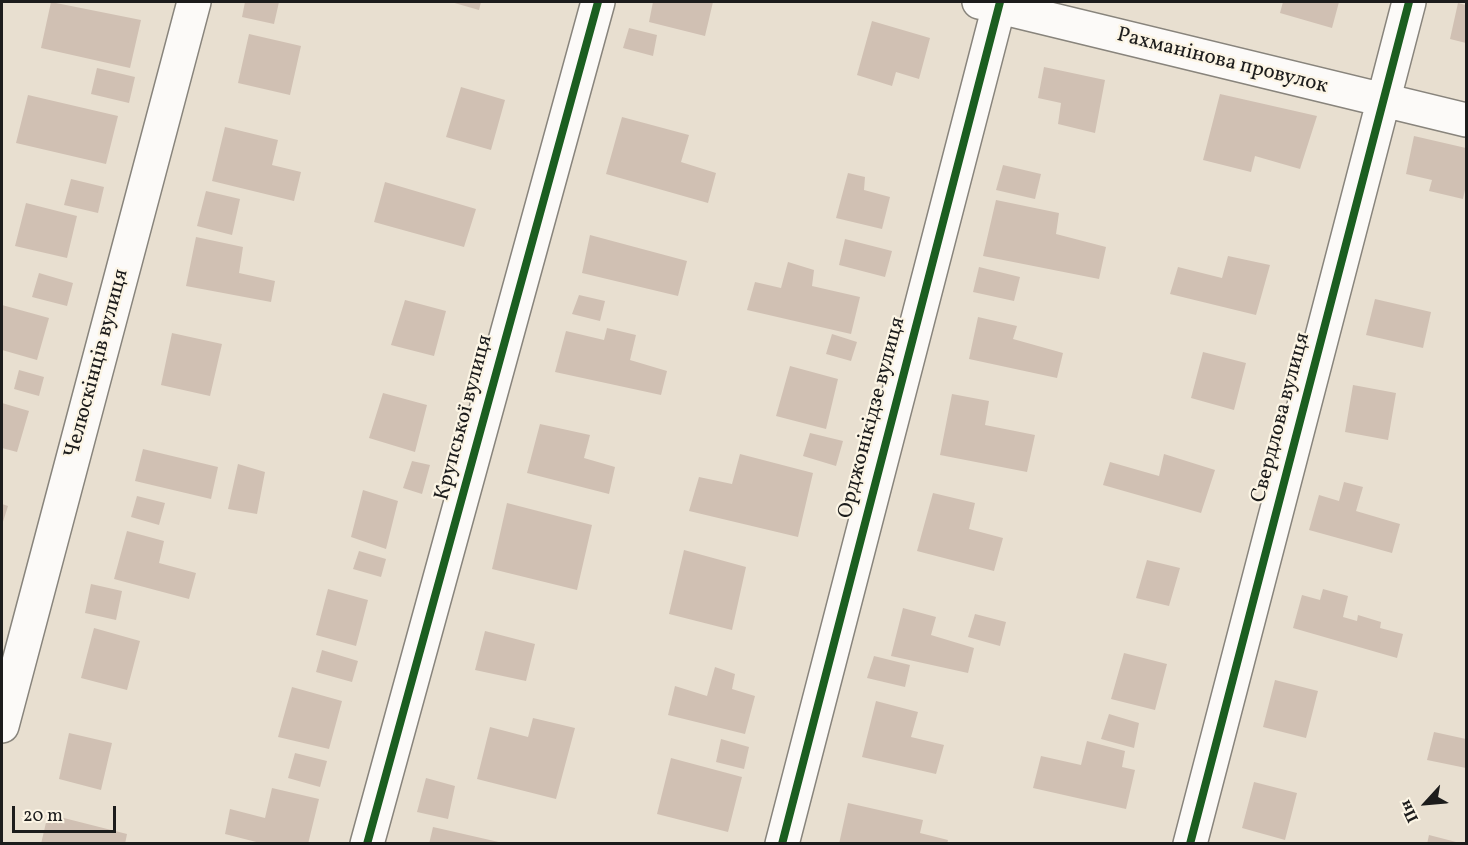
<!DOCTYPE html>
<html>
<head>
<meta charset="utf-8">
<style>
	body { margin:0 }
	#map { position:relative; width:1468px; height:845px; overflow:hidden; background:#e8dfd0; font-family:Vollkorn,serif }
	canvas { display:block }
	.frame { position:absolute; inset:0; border:3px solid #1c1c1c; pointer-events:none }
	.north { position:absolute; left:1396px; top:773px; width:60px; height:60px; -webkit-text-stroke:4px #fcf5e5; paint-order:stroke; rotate:244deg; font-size:16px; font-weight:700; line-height:24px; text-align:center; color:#1c1c1c }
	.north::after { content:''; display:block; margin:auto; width:21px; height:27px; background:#1c1c1c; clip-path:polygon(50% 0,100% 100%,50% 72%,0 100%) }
	.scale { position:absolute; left:12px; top:806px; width:104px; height:27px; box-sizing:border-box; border:3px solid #1c1c1c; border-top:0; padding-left:8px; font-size:18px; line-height:21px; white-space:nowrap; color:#1c1c1c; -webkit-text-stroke:4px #fcf5e5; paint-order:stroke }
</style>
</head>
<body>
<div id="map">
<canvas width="1468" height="845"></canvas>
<div class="frame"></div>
<div class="north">Пн</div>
<div class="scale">20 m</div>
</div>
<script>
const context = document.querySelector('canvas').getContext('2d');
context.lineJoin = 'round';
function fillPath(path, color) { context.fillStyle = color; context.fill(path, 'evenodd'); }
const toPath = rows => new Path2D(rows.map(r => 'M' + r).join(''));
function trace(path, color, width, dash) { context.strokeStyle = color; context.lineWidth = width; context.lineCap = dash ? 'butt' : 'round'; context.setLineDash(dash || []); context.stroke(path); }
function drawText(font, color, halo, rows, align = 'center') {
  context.font = font + ' Vollkorn,serif'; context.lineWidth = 4.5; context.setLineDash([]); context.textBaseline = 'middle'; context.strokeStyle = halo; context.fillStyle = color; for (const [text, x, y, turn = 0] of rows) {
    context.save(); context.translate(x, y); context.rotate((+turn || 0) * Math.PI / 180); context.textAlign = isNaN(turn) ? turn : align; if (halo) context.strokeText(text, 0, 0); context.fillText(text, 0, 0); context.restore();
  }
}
fillPath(toPath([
	[51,2,141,20,130,68,41,48],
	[245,2,279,2,274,24,242,17],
	[451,2,481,2,479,10],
	[653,2,713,2,705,36,649,22],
	[1283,2,1339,2,1332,28,1280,13],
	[1458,3,1466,5,1466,43,1450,39],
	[872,21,930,38,919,79,896,72,892,86,857,75],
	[629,28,657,35,653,56,623,48],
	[249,34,301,46,290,95,238,83],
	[1044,67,1105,80,1095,133,1058,124,1061,103,1038,98],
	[97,68,135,77,129,103,91,94],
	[461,87,505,100,491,150,446,137],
	[1220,94,1317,116,1300,169,1255,156,1251,172,1203,160],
	[28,95,118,116,106,164,16,143],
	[622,117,689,135,681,162,716,173,708,203,606,174],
	[225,127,278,140,272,165,301,172,294,201,212,181],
	[1414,136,1466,148,1466,185,1463,199,1429,191,1432,180,1406,174],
	[1003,165,1041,174,1035,199,996,190],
	[848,173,865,177,864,190,890,197,882,229,836,218],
	[71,179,104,187,98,213,64,205],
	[385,182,476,209,464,247,374,222],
	[206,191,240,199,232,235,197,226],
	[996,200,1059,213,1056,234,1106,247,1099,279,983,256],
	[26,203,77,216,67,258,15,246],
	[590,235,687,261,678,296,582,273],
	[196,237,243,247,239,273,275,281,271,302,186,286],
	[845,239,892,251,885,277,839,265],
	[1228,256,1270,265,1256,315,1170,294,1178,267,1222,278],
	[788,262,814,270,812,286,860,297,851,334,747,310,755,282,781,288],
	[979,267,1020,277,1014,301,973,292],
	[39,273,73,283,67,306,32,297],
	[579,295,605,301,600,321,572,314],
	[1375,299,1431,312,1423,348,1366,335],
	[405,300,446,311,434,356,391,345],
	[2,305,49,318,37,360,2,350],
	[978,317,1017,326,1013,339,1063,353,1057,378,969,359],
	[607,328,636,335,630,360,667,371,661,395,555,372,566,331,604,340],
	[172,333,222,344,210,396,161,385],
	[832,334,857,342,851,361,826,354],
	[1203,352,1246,363,1234,410,1191,398],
	[790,366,838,379,826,429,776,416],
	[19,370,44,377,39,396,14,389],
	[1353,385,1396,393,1388,440,1345,432],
	[383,393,427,405,415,452,369,438],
	[952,394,989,401,985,425,1035,435,1027,472,940,455],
	[2,403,29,411,17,452,2,448],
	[540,424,590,435,584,458,615,467,609,494,527,473],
	[810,433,843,441,836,466,803,456],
	[143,449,218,467,211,499,135,481],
	[740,454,813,473,798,537,689,511,699,477,732,484],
	[1164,454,1215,470,1201,513,1103,485,1110,462,1159,476],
	[412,461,430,465,422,494,403,488],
	[238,464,265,472,257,514,228,509],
	[1344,482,1363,487,1356,511,1400,524,1392,553,1309,530,1319,495,1339,501],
	[363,490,398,501,386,549,351,537],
	[933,493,975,503,969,529,1003,538,994,571,917,551],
	[137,496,165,503,159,525,131,517],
	[507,503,592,525,577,590,492,569],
	[2,504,8,506,2,525],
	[127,531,164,541,159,563,196,573,189,599,114,579],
	[684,550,746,567,732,630,669,614],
	[359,551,386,559,381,577,353,569],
	[1147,560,1180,568,1169,606,1136,598],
	[91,584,122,591,116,620,85,613],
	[328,589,368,600,356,646,316,635],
	[1323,589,1348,596,1343,617,1357,621,1358,615,1381,622,1380,628,1403,634,1397,658,1293,628,1302,595,1320,600],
	[903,608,936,617,931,635,974,648,968,673,891,656],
	[975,614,1006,622,1000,646,968,637],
	[94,628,140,641,127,690,81,678],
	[485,631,535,644,526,681,475,670],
	[322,650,358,661,352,682,316,672],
	[1124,653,1167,664,1155,710,1111,699],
	[874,656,910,665,905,687,867,678],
	[715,667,735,674,732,689,755,696,745,734,668,715,675,686,707,696],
	[1275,680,1318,691,1306,738,1263,727],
	[292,687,342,701,329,749,278,737],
	[876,701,918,712,911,737,944,745,936,774,862,757],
	[1109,714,1139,723,1134,748,1101,739],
	[533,718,575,728,556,799,477,779,490,727,528,737],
	[1434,732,1466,739,1466,768,1427,760],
	[69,733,112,743,101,790,59,779],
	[721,739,749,747,744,769,716,762],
	[1087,741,1125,751,1122,767,1135,770,1126,809,1033,788,1041,756,1081,765],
	[295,753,327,761,320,787,288,778],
	[671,758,742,777,728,832,657,814],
	[426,778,455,786,448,819,417,812],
	[1254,782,1297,793,1285,840,1242,828],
	[272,788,319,799,308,844,264,844,225,834,230,809,265,818],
	[848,803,923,820,920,833,948,840,947,844,839,844],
	[48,814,127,834,125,844,41,844],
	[433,827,503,843,503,844,429,844],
	[1429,835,1460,843,1460,844,1427,844]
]), '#d0c0b3');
const street = toPath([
	[979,2,1466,120],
	[2,726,194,2],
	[367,844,598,2],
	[782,844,1000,2],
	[1190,844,1409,2]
]);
trace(street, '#88847c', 36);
trace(street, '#fcfaf8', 33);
trace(toPath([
	[367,844,598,2],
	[782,844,1000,2],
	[1190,844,1409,2]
]), '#1b5e20', 8);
drawText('21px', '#1c1c1c', '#fcf5e5', [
	["Рахманінова провулок",1222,62,14],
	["Челюскінців вулиця",98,364,-75],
	["Крупської вулиця",465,418,-75],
	["Орджонікідзе вулиця",873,418,-75],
	["Свердлова вулиця",1282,418,-75]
]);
</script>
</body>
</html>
